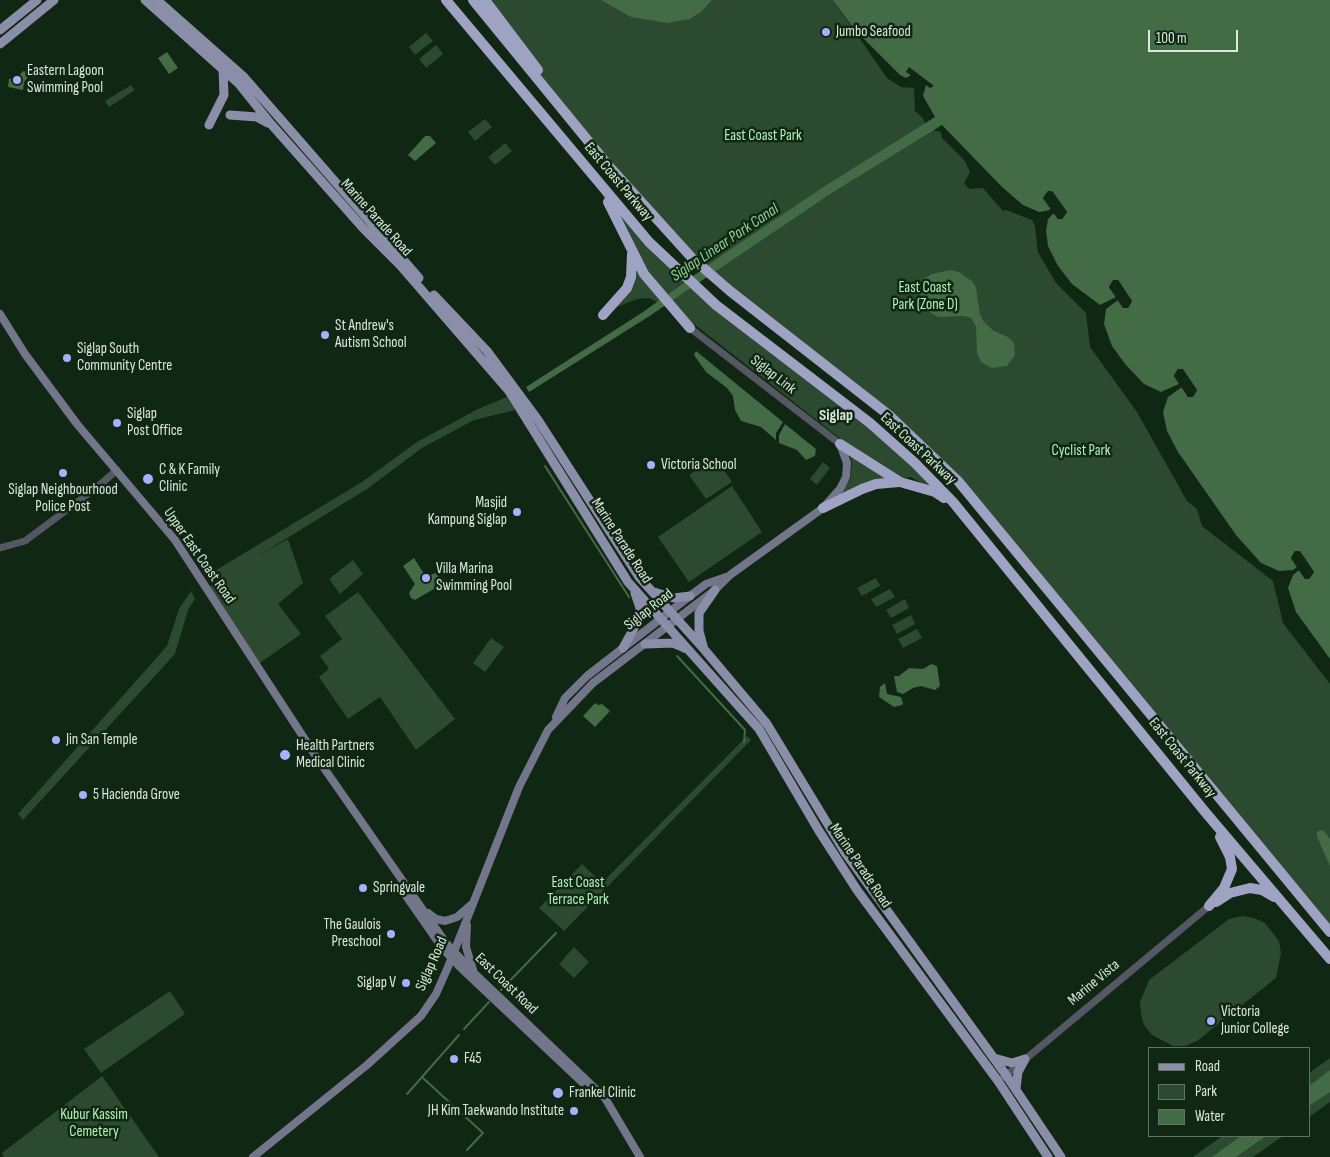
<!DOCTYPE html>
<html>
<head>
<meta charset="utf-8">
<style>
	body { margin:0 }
	#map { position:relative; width:1330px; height:1157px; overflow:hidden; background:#102713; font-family:"Sofia Sans Condensed",sans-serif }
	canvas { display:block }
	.legend { position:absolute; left:1148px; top:1047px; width:162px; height:90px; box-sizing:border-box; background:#102713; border:1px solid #617463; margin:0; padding:6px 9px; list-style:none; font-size:15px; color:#dae8db }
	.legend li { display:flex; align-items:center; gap:10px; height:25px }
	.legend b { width:25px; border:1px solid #617463 }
	.scale { position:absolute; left:1148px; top:30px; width:90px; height:22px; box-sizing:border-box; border:2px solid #dae8db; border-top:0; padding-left:6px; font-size:15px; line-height:18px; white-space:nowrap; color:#dae8db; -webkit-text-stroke:4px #102713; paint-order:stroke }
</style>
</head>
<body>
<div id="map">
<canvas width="1330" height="1157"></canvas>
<ul class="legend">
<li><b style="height:6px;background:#8a8ea8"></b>Road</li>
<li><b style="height:14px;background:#2b4a2f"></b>Park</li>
<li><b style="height:14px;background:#426b46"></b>Water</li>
</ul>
<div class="scale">100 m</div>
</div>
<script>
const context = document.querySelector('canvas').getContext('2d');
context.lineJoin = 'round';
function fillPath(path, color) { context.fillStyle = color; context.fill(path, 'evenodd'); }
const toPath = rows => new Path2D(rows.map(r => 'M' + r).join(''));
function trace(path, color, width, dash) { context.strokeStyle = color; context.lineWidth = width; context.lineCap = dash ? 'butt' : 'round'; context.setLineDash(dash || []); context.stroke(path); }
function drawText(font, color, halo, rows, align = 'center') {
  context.font = font + ' "Sofia Sans Condensed",sans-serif'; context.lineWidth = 5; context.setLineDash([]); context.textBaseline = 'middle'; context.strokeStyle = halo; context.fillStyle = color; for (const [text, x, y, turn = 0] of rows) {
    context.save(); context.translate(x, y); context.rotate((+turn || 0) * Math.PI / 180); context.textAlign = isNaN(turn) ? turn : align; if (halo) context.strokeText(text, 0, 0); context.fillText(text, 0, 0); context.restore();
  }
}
fillPath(toPath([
	[473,0,833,0,887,78,901,87,914,88,915,111,922,117,925,123,933,130,941,132,942,138,965,161,970,172,964,183,969,189,983,188,1003,211,1006,210,1032,220,1035,226,1038,252,1056,283,1086,313,1090,347,1137,412,1187,501,1197,509,1202,526,1273,581,1283,623,1330,684,1330,932,925,448,693,258],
	[426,33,433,41,415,55,409,47],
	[436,45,443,54,426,68,419,59],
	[131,85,135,90,109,107,105,101],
	[485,119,492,127,475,141,468,132],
	[505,143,512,151,495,165,488,157],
	[593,178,688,279,657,302,649,298,637,299,602,313,625,285,631,268,626,238],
	[695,285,870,423,952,502,911,477,875,482,846,499,840,490,850,480,852,464,850,454,842,440,694,324,664,306],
	[507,397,515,410,474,420,422,448,367,489,258,556,288,539,303,583,278,604,301,634,257,665,206,589,213,584,208,575,362,482,417,442,478,409],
	[715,457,732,482,706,499,689,475],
	[823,462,830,468,817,485,810,479],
	[732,486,762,532,689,582,658,537],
	[353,560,363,574,340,594,329,579],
	[876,578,880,586,862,596,857,588],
	[890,589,895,597,876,607,871,599],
	[191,591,195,599,188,610,175,654,23,820,18,814,167,646,179,609],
	[358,592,455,719,416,750,380,697,348,719,319,677,329,669,320,656,342,639,325,616],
	[905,599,909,608,891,618,886,610],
	[911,615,915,624,897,634,892,625],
	[917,629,922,638,903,648,898,639],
	[491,638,504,647,485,672,473,663],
	[747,736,751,740,564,931,539,908,582,864,602,883],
	[1243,916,1254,918,1265,923,1279,941,1281,953,1276,978,1197,1041,1185,1046,1173,1046,1152,1035,1144,1025,1141,1014,1140,1002,1149,980,1229,919],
	[574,947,589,962,574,978,559,964],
	[170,991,185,1014,101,1073,84,1049],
	[1330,1058,1330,1102,1309,1117,1309,1073],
	[102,1076,159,1157,4,1157,2,1153],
	[1222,1136,1283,1136,1253,1157,1193,1157]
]), '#2b4a2f');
fillPath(toPath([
	[601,0,712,0,701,12,690,19,668,23,631,17],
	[833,0,1330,0,1330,659,1296,612,1288,588,1293,575,1299,570,1305,579,1309,579,1314,572,1300,552,1295,551,1291,558,1297,567,1293,570,1279,571,1261,563,1236,535,1178,452,1167,431,1163,412,1168,397,1182,387,1188,397,1192,397,1197,390,1183,370,1178,369,1174,375,1179,384,1161,392,1144,384,1125,364,1112,346,1104,324,1106,309,1118,300,1123,308,1128,308,1132,301,1118,280,1114,280,1109,287,1116,297,1100,305,1072,284,1058,266,1048,246,1046,231,1048,219,1054,213,1058,219,1062,219,1067,212,1053,192,1048,191,1043,198,1051,209,1046,211,1039,212,1023,205,1002,187,942,125,830,194,648,317,529,392,526,387,643,312,725,253,825,186,935,117,923,96,926,85,930,88,934,86,909,67,906,72,911,75,906,78,900,75,854,29],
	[167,52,178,68,169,74,158,58],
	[23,71,27,72,29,76,24,82,23,90,8,87,9,79,18,77],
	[425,136,430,136,436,143,415,161,408,155],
	[950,270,959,272,973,282,976,288,980,314,984,322,994,331,1008,337,1014,343,1015,355,1007,366,992,368,981,362,977,353,976,327,971,318,964,316,938,317,928,311,921,302,918,288,923,279,932,274],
	[696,351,783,422,776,433,776,440,761,427,741,421,735,410,733,396,727,388,706,372,694,355],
	[785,424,816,449,815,456,806,460,797,450,779,443,779,435],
	[414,558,426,577,435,573,442,580,439,586,415,600,411,598,409,593,415,584,403,566],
	[931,664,937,666,940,686,935,690,921,686,913,688,903,694,897,692,894,676,899,676,909,668,923,669],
	[885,683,887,694,901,697,903,703,902,705,894,707,879,697,880,687],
	[595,703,598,705,602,704,610,711,595,727,583,716],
	[1320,830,1324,831,1330,839,1330,866,1317,837,1317,832],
	[1330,1070,1330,1092,1309,1106,1309,1086],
	[1241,1136,1266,1136,1236,1157,1212,1157]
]), '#426b46');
fillPath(toPath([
	[1048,191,1052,191,1067,212,1062,219,1058,219,1052,211,1059,216,1064,213,1051,194,1046,197,1053,208,1052,211,1043,198],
	[1113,280,1118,280,1132,301,1128,308,1123,308,1109,287],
	[1178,369,1183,369,1197,390,1193,397,1188,397,1174,376],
	[1295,551,1300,551,1314,572,1309,579,1305,579,1291,558]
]), '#102713');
trace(toPath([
	[545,466,629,597],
	[677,656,745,730,744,742],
	[501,990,556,933],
	[464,1029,489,1002],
	[423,1078,483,1133,467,1150],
	[407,1094,459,1035]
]), '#426b46', 2);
trace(toPath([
	[690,328,840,444],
	[0,548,25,541,96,488,117,470],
	[1004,1077,1209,906]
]), '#555764', 7);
trace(toPath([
	[0,314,25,354,77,424,175,540,317,758,446,943,475,974,605,1098,640,1157],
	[556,717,565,698,587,676,690,596,706,584,726,577],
	[404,893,443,949,461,968,582,1082],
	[428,913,436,919,445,921,457,917,472,904],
	[467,925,466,947,473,970],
	[253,1157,367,1065,421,1016,436,994,448,967,519,787,548,730,593,683,715,590,730,575,823,508,840,489,846,477,847,463,840,444]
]), '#73768a', 8);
trace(toPath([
	[145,0,239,84,271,124,363,228,400,265,509,391,628,582,759,729,819,831,857,890,998,1081,1048,1157],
	[157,0,243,76,419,278],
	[0,30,37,0],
	[0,44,54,0],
	[230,115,257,117,268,123],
	[209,125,224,95,223,68],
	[434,295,487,351,538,420,639,577,703,648,767,724,844,851,1006,1075,1061,1157],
	[654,592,674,598,690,596],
	[645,644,673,643,687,649],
	[703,646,699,631,699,613,715,590],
	[623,648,639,619,640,608,635,593],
	[994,1058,1012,1063,1025,1059],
	[1016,1089,1018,1072,1025,1059]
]), '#8a8ea8', 9);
trace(toPath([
	[446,0,649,242,716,305,870,423,915,463,953,502,1206,813,1330,959],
	[473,0,607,164,692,258,730,291,890,416,958,481,1330,932],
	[485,0,538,70],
	[608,202,644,274,690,328],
	[603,315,627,288,631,277,632,254],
	[840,444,900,482,935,492,944,498],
	[823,508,862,489,876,484,899,482],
	[1216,902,1230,893,1250,888,1262,890,1274,897],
	[1209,906,1224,888,1232,869,1230,857,1220,837]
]), '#9fa3c3', 10);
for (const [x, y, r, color] of [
	[826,32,5,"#a8b0fc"],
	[17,80,5,"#a8b0fc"],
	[325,335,5,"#a8b0fc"],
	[67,358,5,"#a8b0fc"],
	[117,423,5,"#a8b0fc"],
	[651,465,5,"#a8b0fc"],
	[63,473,5,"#a8b0fc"],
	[148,479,6,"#a8b0fc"],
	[517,512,5,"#a8b0fc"],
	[426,578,5,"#a8b0fc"],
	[56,740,5,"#a8b0fc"],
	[285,755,6,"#a8b0fc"],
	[83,795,5,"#a8b0fc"],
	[363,888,5,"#a8b0fc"],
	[391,934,5,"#a8b0fc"],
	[406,983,5,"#a8b0fc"],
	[1211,1021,5,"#a8b0fc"],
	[454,1059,5,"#a8b0fc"],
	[558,1093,6,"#a8b0fc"],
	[574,1111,5,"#a8b0fc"]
]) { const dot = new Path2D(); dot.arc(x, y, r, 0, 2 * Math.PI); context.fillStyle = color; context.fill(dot); trace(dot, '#102713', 2); }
drawText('15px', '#dae8db', '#102713', [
	["Jumbo Seafood",836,32],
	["Eastern Lagoon",27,71],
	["Swimming Pool",27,88],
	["St Andrew's",335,326],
	["Autism School",335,343],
	["Siglap South",77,349],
	["Community Centre",77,366],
	["Siglap",127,414],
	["Post Office",127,431],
	["Victoria School",661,465],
	["C & K Family",159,470],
	["Clinic",159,487],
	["Siglap Neighbourhood",63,490,"center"],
	["Police Post",63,507,"center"],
	["Masjid",507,503,"right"],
	["Kampung Siglap",507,520,"right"],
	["Villa Marina",436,569],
	["Swimming Pool",436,586],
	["Jin San Temple",66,740],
	["Health Partners",296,746],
	["Medical Clinic",296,763],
	["5 Hacienda Grove",93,795],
	["Springvale",373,888],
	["The Gaulois",381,925,"right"],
	["Preschool",381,942,"right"],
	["Siglap V",396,983,"right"],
	["Victoria",1221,1012],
	["Junior College",1221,1029],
	["F45",464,1059],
	["Frankel Clinic",569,1093],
	["JH Kim Taekwando Institute",564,1111,"right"]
], 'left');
drawText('15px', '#b2f4b8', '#102713', [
	["East Coast Park",763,136],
	["East Coast",925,288],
	["Park (Zone D)",925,305],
	["Cyclist Park",1081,451],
	["East Coast",578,883],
	["Terrace Park",578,900],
	["Kubur Kassim",94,1115],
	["Cemetery",94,1132]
]);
drawText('15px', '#dae8db', '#102713', [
	["East Coast Parkway",618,182,50],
	["Marine Parade Road",376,218,48],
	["Siglap Link",773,375,38],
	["East Coast Parkway",918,449,43],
	["Marine Parade Road",621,541,57],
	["Upper East Coast Road",199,556,55],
	["Siglap Road",649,610,-38],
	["East Coast Parkway",1182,758,51],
	["Marine Parade Road",860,866,56],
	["Siglap Road",432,964,-66],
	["Marine Vista",1094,983,-40],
	["East Coast Road",506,984,44]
]);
drawText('italic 16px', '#91d297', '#102713', [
	["Siglap Linear Park Canal",725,243,-34]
]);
drawText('bold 16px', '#dae8db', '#102713', [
	["Siglap",836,416]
]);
</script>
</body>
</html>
